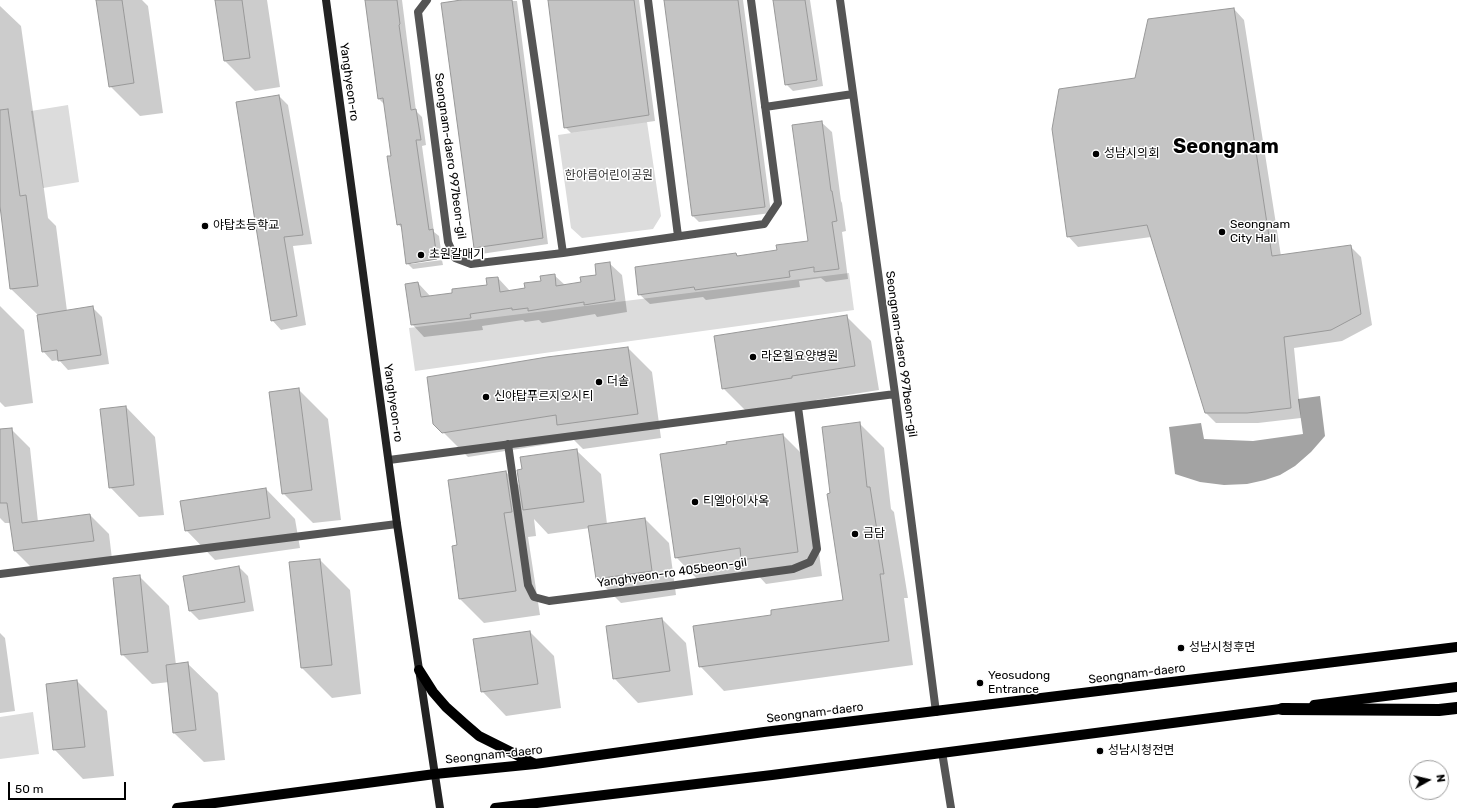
<!DOCTYPE html>
<html>
<head>
<meta charset="utf-8">
<style>
	body { margin:0 }
	#map { position:relative; width:1457px; height:808px; overflow:hidden; background:#fff; font-family:Rubik,sans-serif }
	canvas { display:block }
	.north { position:absolute; left:1409px; top:760px; width:40px; height:40px; box-sizing:border-box; background:#fff; border:1px solid #999; border-radius:50%; rotate:82deg; font-size:11px; font-weight:700; line-height:16px; text-align:center; color:#000 }
	.north::after { content:''; display:block; margin:auto; width:14px; height:18px; background:#000; clip-path:polygon(50% 0,100% 100%,50% 72%,0 100%) }
	.scale { position:absolute; left:8px; top:782px; width:118px; height:18px; box-sizing:border-box; border:2px solid #000; border-top:0; padding-left:5px; font-size:12px; line-height:14px; white-space:nowrap; color:#000; -webkit-text-stroke:3px #fff; paint-order:stroke }
</style>
</head>
<body>
<div id="map">
<canvas width="1457" height="808"></canvas>
<div class="north">N</div>
<div class="scale">50 m</div>
</div>
<script>
const context = document.querySelector('canvas').getContext('2d');
context.lineJoin = 'round';
function fillPath(path, color) { context.fillStyle = color; context.fill(path, 'evenodd'); }
const toPath = rows => new Path2D(rows.map(r => 'M' + r).join(''));
function trace(path, color, width, dash) { context.strokeStyle = color; context.lineWidth = width; context.lineCap = dash ? 'butt' : 'round'; context.setLineDash(dash || []); context.stroke(path); }
function drawText(font, color, halo, rows, align = 'center') {
  context.font = font + ' Rubik,"Noto Sans KR",sans-serif'; context.lineWidth = 3; context.setLineDash([]); context.textBaseline = 'middle'; context.strokeStyle = halo; context.fillStyle = color; for (const [text, x, y, turn = 0] of rows) {
    context.save(); context.translate(x, y); context.rotate((+turn || 0) * Math.PI / 180); context.textAlign = isNaN(turn) ? turn : align; if (halo) context.strokeText(text, 0, 0); context.fillText(text, 0, 0); context.restore();
  }
}
fillPath(toPath([
	[68,105,79,182,43,188,31,111],
	[647,122,661,216,653,229,582,238,571,228,558,135],
	[849,273,854,310,415,371,409,328],
	[33,712,39,754,0,759,0,717]
]), '#dcdcdc');
fillPath(toPath([
	[1320,396,1325,436,1311,452,1295,466,1280,475,1265,480,1247,484,1224,485,1200,482,1175,474,1169,427,1201,423,1204,439,1253,441,1303,434,1298,399]
]), '#a3a3a3');
fillPath(toPath([
	[97,0,142,0,148,6,163,113,140,116,110,86],
	[216,0,267,0,280,87,255,91,225,61],
	[366,0,402,0,416,111,422,117,426,145,422,146,434,232,439,236,442,258,411,262,411,264,442,260,443,265,413,269,407,263,403,229,398,224,392,156,385,105,379,99],
	[469,0,517,1,548,244,481,254,475,247],
	[549,0,639,0,655,121,571,133,565,127],
	[665,0,743,0,771,213,699,222,693,216],
	[774,0,810,0,823,86,793,91,786,84],
	[0,6,21,26,48,218,56,226,67,311,93,308,102,317,109,364,68,370,59,360,52,361,43,351,38,315,11,289,0,198],
	[1234,9,1244,20,1281,256,1350,246,1361,257,1372,325,1342,341,1294,348,1301,418,1258,423,1216,423,1205,412,1151,237,1078,247,1068,236,1136,79],
	[279,96,288,105,312,244,293,246,306,325,281,330,272,320],
	[821,122,832,132,841,201,842,203,846,231,842,232,848,279,826,282,821,278,799,281,800,287,706,300,703,297,650,304,639,294,736,254,739,257,778,251,809,242],
	[609,263,622,275,627,312,597,317,595,314,542,323,539,320,525,322,523,320,482,326,483,330,424,337,412,324,418,283,431,297,454,294,488,286,498,278,510,291,526,289,554,275,565,285,582,283,597,276],
	[0,306,24,330,33,403,5,407,0,402],
	[847,317,871,341,879,390,816,400,816,402,747,412,723,388],
	[628,348,652,372,661,438,583,449,574,440,468,457,434,423],
	[298,389,328,419,341,520,313,523,283,493],
	[126,407,155,437,164,515,139,517,110,487],
	[859,423,884,448,891,509,894,512,908,598,904,598,913,665,724,691,700,666,772,616,844,601,831,494],
	[11,429,30,448,38,522,90,515,109,534,112,559,34,570,15,551,11,523,5,523,0,518,0,430],
	[783,435,807,459,822,576,766,584,756,573,700,582,676,557,728,445],
	[576,450,601,474,607,524,645,519,669,543,676,595,621,603,596,578,590,528,548,534,534,519,536,536,528,537,540,615,484,623,460,599,458,546,506,472,521,487],
	[266,489,295,519,300,548,215,560,186,530],
	[320,560,350,590,361,694,332,698,302,668],
	[239,567,248,576,254,611,199,620,190,611],
	[139,576,169,606,176,665,188,664,218,693,225,760,204,762,174,733,169,682,152,684,122,654],
	[662,619,686,643,693,695,638,703,614,678,607,627],
	[530,632,554,656,561,708,506,716,482,691],
	[0,633,5,638,15,711,0,713],
	[77,681,107,711,114,776,83,779,54,749]
]), '#0003');
const building = toPath([
	[96,0,122,0,134,83,109,87,96,0],
	[215,0,242,0,250,58,224,61,215,0],
	[365,0,397,0,400,24,399,25,411,110,416,109,421,140,416,140,429,230,433,229,437,259,406,264,401,224,397,225,387,156,391,156,383,98,378,99,365,0],
	[461,0,512,0,543,238,474,248,441,3,461,0],
	[548,0,634,0,649,115,564,128,548,0],
	[664,0,738,0,765,207,692,216,664,0],
	[773,0,805,0,817,80,785,85,773,0],
	[1234,8,1272,256,1351,245,1361,314,1331,330,1284,337,1291,408,1247,413,1205,413,1147,225,1067,237,1052,129,1059,89,1135,78,1148,19,1234,8],
	[279,95,303,235,284,237,297,316,271,321,236,102,279,95],
	[8,109,20,196,26,195,38,286,10,289,0,206,0,110,8,109],
	[822,121,831,191,832,191,837,221,832,222,839,269,814,272,814,267,789,271,790,277,695,290,694,287,638,295,635,267,736,253,737,256,777,250,776,245,808,241,792,125,822,121],
	[610,262,615,300,584,305,584,302,528,311,528,308,512,310,512,308,470,314,471,318,411,325,405,284,418,282,421,297,452,293,452,289,487,285,486,278,498,277,500,292,525,288,524,283,541,281,540,276,555,274,556,286,581,282,580,277,596,275,595,264,610,262],
	[93,306,101,355,58,361,57,350,42,352,37,315,93,306],
	[847,315,855,366,792,376,792,378,722,389,714,336,847,315],
	[628,347,638,414,557,425,556,415,442,433,433,424,427,377,547,357,628,347],
	[299,388,312,490,282,494,269,392,299,388],
	[126,406,134,485,109,488,100,409,126,406],
	[860,422,867,487,870,487,884,574,880,574,889,641,699,667,693,626,771,615,771,610,843,600,827,494,830,493,822,427,860,422],
	[12,428,22,523,90,514,94,541,14,551,7,503,0,503,0,429,12,428],
	[783,434,798,552,741,560,740,548,675,558,660,454,727,444,726,442,783,434],
	[577,449,584,502,523,510,517,470,522,469,520,457,577,449],
	[506,471,512,512,504,513,516,591,459,599,452,546,457,545,448,480,506,471],
	[266,488,270,518,185,531,180,501,266,488],
	[645,518,652,571,596,579,588,526,645,518],
	[320,559,332,665,301,668,289,562,320,559],
	[239,566,245,602,189,611,183,576,239,566],
	[140,575,148,652,121,655,113,578,140,575],
	[662,618,670,671,613,679,606,626,662,618],
	[530,631,538,684,481,692,473,639,530,631],
	[188,662,196,730,173,733,166,665,188,662],
	[77,680,85,747,53,750,46,684,77,680]
]);
fillPath(building, '#c4c4c4');
trace(building, '#999', 1);
trace(toPath([
	[427,0,418,12,448,242,455,258,471,264,563,253,764,224,778,203,751,0],
	[526,0,563,253],
	[648,0,678,236],
	[840,0,895,394,936,712],
	[765,107,853,94],
	[508,444,528,585,534,597,549,601,669,586,793,569,810,562,817,549,798,407],
	[389,460,895,394],
	[0,574,397,524],
	[942,752,951,808]
]), '#555', 8);
trace(toPath([
	[326,0,397,524,440,808]
]), '#222', 8);
trace(toPath([
	[419,670,433,692,446,707,465,724,479,736,535,764],
	[1314,705,1457,687],
	[177,808,435,774,535,764,764,732,1457,647],
	[495,808,772,775,1288,708]
]), '#000', 10);
trace(toPath([
	[1282,709,1439,710,1457,708]
]), '#000', 12);
for (const [x, y, r, color] of [
	[1096,154,4,"#000"],
	[205,226,4,"#000"],
	[1222,232,4,"#000"],
	[421,255,4,"#000"],
	[753,357,4,"#000"],
	[599,382,4,"#000"],
	[486,397,4,"#000"],
	[695,502,4,"#000"],
	[855,534,4,"#000"],
	[1181,648,4,"#000"],
	[980,683,4,"#000"],
	[1100,751,4,"#000"]
]) { const dot = new Path2D(); dot.arc(x, y, r, 0, 2 * Math.PI); context.fillStyle = color; context.fill(dot); trace(dot, '#fff', 1.5); }
drawText('12px', '#000', '#fff', [
	["Yanghyeon-ro",349,82,82],
	["Seongnam-daero 997beon-gil",450,156,82],
	["Seongnam-daero 997beon-gil",901,354,82],
	["Yanghyeon-ro",393,403,82],
	["Yanghyeon-ro 405beon-gil",672,573,-8],
	["Seongnam-daero",1137,674,-7],
	["Seongnam-daero",815,713,-7],
	["Seongnam-daero",494,755,-6]
]);
drawText('12px', '#000', '#fff', [
	["성남시의회",1104,154],
	["Seongnam",1230,225],
	["City Hall",1230,239],
	["야탑초등학교",213,226],
	["초원갈매기",429,255],
	["라온힐요양병원",761,357],
	["더솔",607,382],
	["신야탑푸르지오시티",494,397],
	["티엘아이사옥",703,502],
	["금담",863,534],
	["성남시청후면",1189,648],
	["Yeosudong",988,676],
	["Entrance",988,690],
	["성남시청전면",1108,751]
], 'left');
drawText('12px', '#333', '#fff', [
	["한아름어린이공원",609,176]
]);
drawText('bold 20px', '#000', '#fff', [
	["Seongnam",1226,147]
]);
</script>
</body>
</html>
